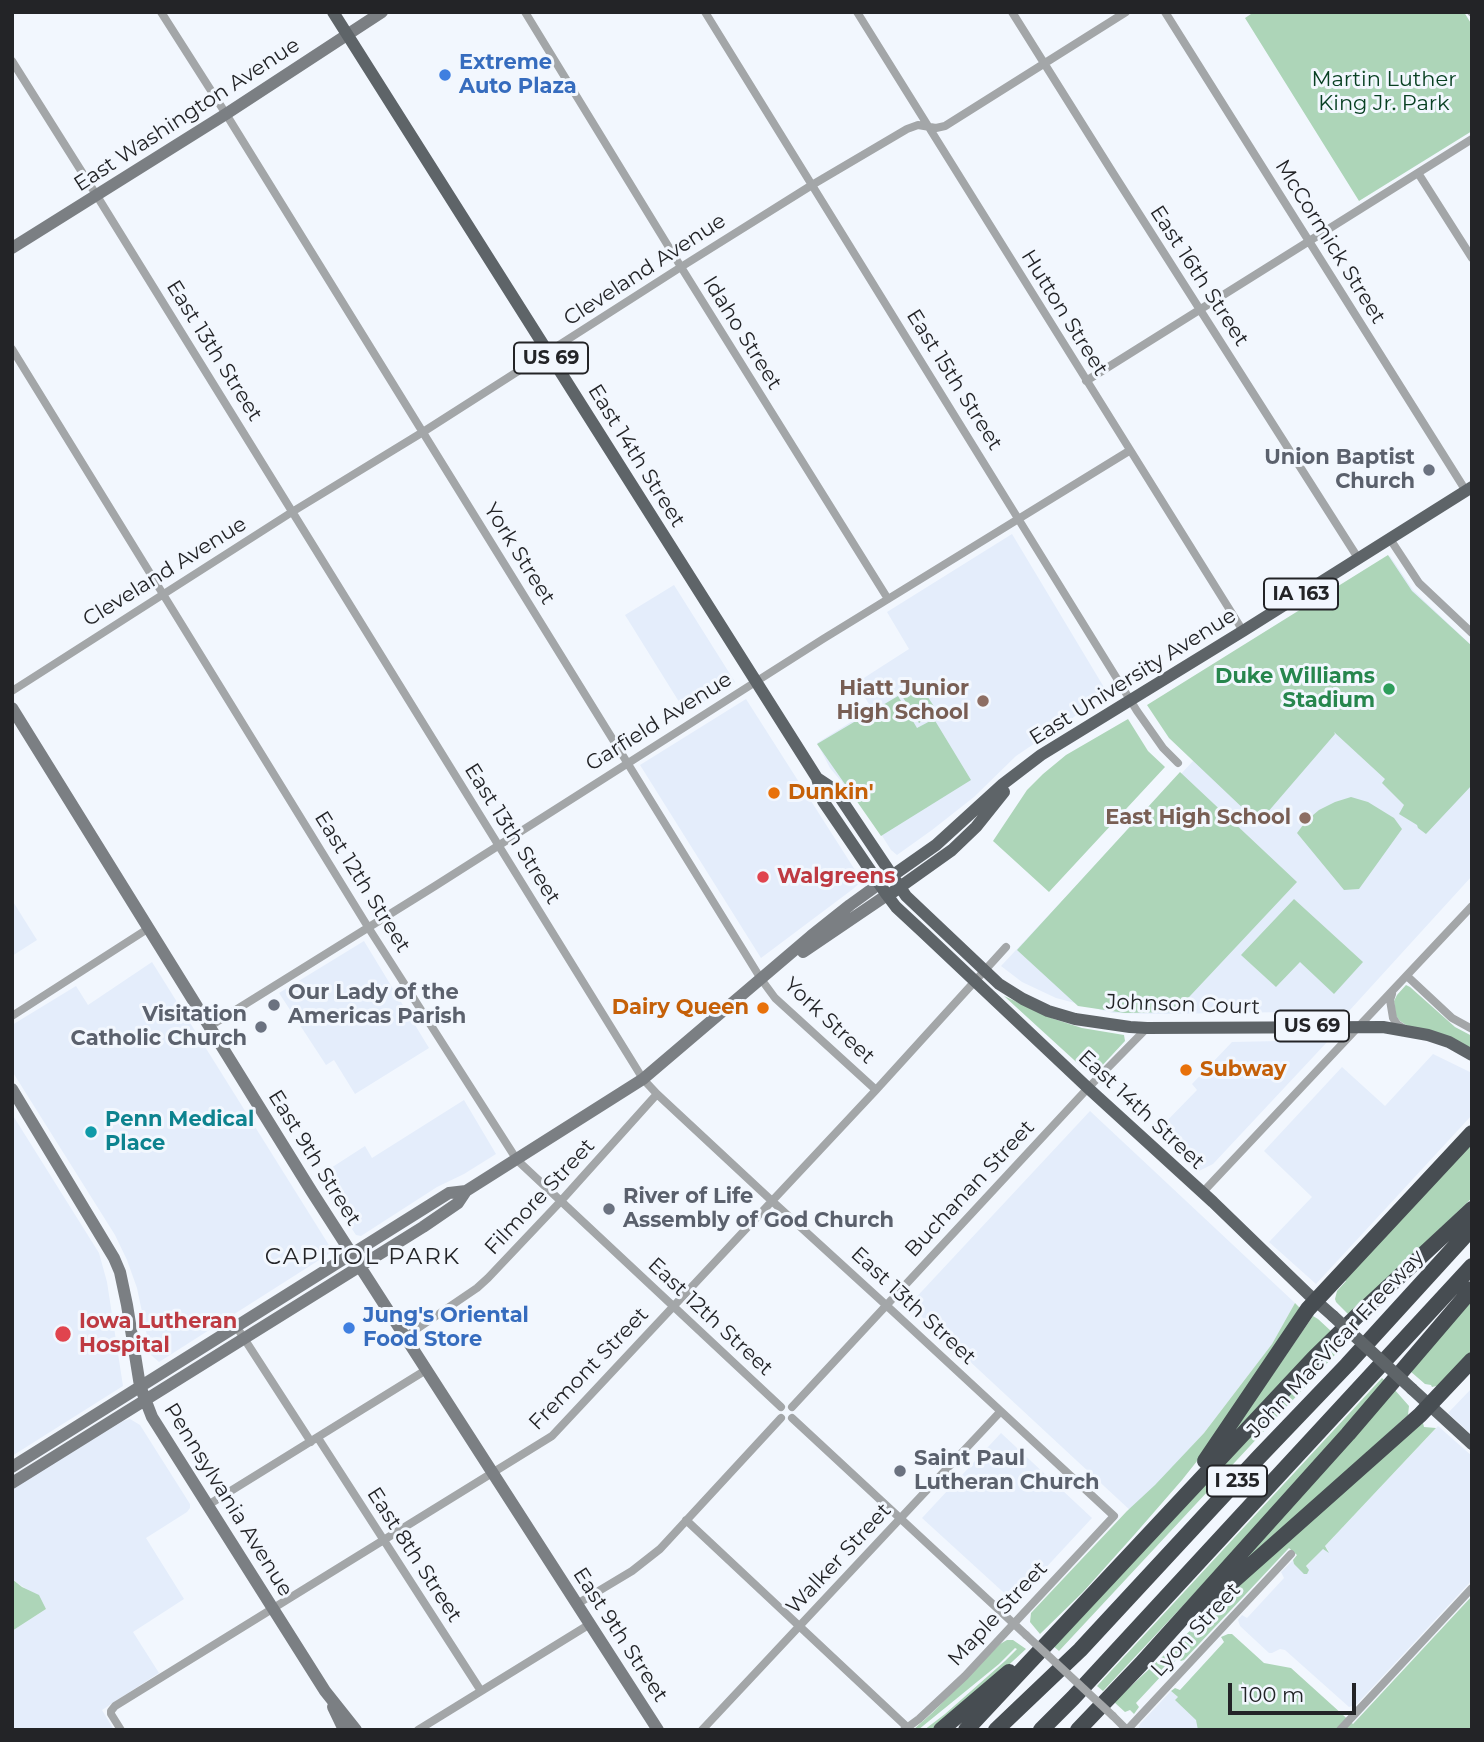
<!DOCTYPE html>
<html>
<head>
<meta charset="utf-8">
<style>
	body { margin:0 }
	#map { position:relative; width:1484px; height:1742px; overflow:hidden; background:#f2f7fe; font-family:Montserrat,sans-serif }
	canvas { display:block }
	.frame { position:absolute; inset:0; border:14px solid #232427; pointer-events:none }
	.scale { position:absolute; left:1228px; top:1683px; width:128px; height:32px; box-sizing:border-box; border:4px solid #232427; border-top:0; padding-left:9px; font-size:21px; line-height:24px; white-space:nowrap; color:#232427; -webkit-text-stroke:5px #f2f7fe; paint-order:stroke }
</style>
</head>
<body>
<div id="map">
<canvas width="1484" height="1742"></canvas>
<div class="frame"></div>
<div class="scale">100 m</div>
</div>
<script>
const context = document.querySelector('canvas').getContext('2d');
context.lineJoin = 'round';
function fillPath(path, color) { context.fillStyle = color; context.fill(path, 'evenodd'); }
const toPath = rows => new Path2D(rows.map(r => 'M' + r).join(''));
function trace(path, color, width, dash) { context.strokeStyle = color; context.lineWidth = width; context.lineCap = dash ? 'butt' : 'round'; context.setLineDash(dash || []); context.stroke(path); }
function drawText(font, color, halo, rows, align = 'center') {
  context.font = font + ' Montserrat,sans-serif'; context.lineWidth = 6; context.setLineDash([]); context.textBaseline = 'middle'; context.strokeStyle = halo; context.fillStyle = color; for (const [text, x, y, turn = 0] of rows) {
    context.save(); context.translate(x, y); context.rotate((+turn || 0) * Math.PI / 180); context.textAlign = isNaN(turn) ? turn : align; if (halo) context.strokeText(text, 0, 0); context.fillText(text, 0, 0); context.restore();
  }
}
fillPath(toPath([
	[1012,534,1108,694,1016,756,974,797,932,830,897,855,891,850,867,812,830,768,817,743,872,709,856,683,909,649,887,612],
	[1390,556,1413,590,1472,646,1472,876,1349,1011,1163,1014,1113,1013,1056,998,1022,982,1001,966,1194,760,1149,706],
	[674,585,735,682,686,713,625,615],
	[746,699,862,881,853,889,761,958,640,765],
	[12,900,37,940,12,956],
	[364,941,429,1048,355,1094,334,1060,326,1065,279,993],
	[152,962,332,1250,327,1255,159,1362,151,1355,137,1288,127,1260,115,1235,12,1071,12,1025,76,986,88,1005],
	[1329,1040,1213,1164,1199,1171,1158,1130,1197,1090,1192,1084,1232,1042],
	[1433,1054,1472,1073,1472,1115,1316,1284,1269,1242,1312,1197,1264,1151,1342,1067,1385,1106],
	[464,1100,496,1154,464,1174,437,1187,361,1236,356,1235,317,1177,365,1146,372,1158],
	[1090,1111,1295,1303,1272,1344,1204,1433,1132,1512,909,1305],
	[12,1114,99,1253,107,1282,123,1386,12,1456],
	[1472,1388,1472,1435,1448,1413],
	[130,1419,140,1425,190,1504,190,1508,187,1512,146,1538,184,1599,133,1632,159,1673,102,1710,114,1730,12,1730,12,1631,46,1609,29,1591,12,1579,12,1488,123,1421],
	[1438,1426,1472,1456,1472,1580,1357,1704,1349,1707,1285,1650,1280,1649,1272,1653,1269,1653,1240,1626,1238,1620,1242,1615,1247,1618,1284,1578,1281,1572,1293,1560,1294,1564,1306,1574,1306,1567,1323,1548,1329,1551,1325,1546],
	[1001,1433,1092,1518,1014,1602,922,1518],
	[1171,1691,1212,1728,1210,1730,1138,1730,1140,1724]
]), '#e4edfb');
fillPath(toPath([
	[1254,12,1464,12,1472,25,1472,131,1359,201,1245,18],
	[1388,555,1412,591,1472,646,1472,785,1426,834,1418,828,1417,825,1399,814,1404,805,1382,783,1385,779,1334,732,1335,734,1267,813,1248,813,1169,738,1147,705],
	[920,685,937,711,919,723,902,696],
	[898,696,917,728,934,719,971,780,881,836,817,744],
	[1128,719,1148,751,1165,767,1049,892,993,841,1027,790,1043,774,1066,755],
	[1180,772,1297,882,1175,1012,1125,1013,1078,1006,1017,950],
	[1351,797,1368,802,1394,818,1402,829,1359,889,1344,890,1297,833,1306,821,1319,810,1335,802],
	[1294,899,1363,962,1334,994,1300,962,1276,987,1241,955],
	[1406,985,1410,987,1455,1027,1472,1036,1472,1048,1406,1025,1400,1021,1396,1016,1394,1001,1397,995],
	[1004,996,1054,1019,1082,1028,1124,1035,1125,1041,1099,1069,1092,1072,1085,1070],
	[1472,1141,1472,1198,1349,1315,1336,1302,1335,1299,1337,1291,1346,1281,1343,1278],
	[1472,1296,1472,1351,1441,1385,1432,1387,1431,1385,1425,1384,1410,1371],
	[1295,1303,1300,1308,1209,1446,1182,1480,1135,1534,1083,1592,1040,1634,1030,1622,1031,1613,1127,1511,1155,1485,1204,1433,1272,1344],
	[1313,1316,1318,1319,1332,1332,1224,1445],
	[1339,1339,1345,1344,1059,1651,1052,1645],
	[1382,1378,1386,1382,1281,1501,1103,1691,1097,1686],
	[1394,1389,1409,1406,1408,1415,1228,1578],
	[1420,1423,1423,1423,1424,1427,1436,1428,1325,1546,1329,1553,1323,1549,1306,1566,1309,1570,1307,1574,1304,1574,1294,1564,1293,1560,1297,1555,1289,1548,1184,1660,1181,1661,1178,1658,1136,1703,1139,1707,1134,1714,1130,1710,1125,1712,1114,1702,1320,1509],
	[12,1579,22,1587,39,1595,46,1609,12,1631],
	[1472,1596,1472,1730,1198,1730,1196,1720,1175,1700,1178,1697,1171,1691,1175,1688,1180,1690,1224,1642,1221,1637,1228,1634,1232,1634,1264,1663,1291,1668,1353,1724],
	[1007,1640,1013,1640,1026,1649,987,1685,932,1730,924,1730,945,1714,1005,1661,1017,1649,1015,1648,999,1664,918,1730,913,1730,932,1713,1000,1644]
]), '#add5b8');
trace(toPath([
	[161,12,226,114,761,979,775,998,876,1090],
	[525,12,681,267,888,599],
	[705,12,1137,711,1163,748,1178,763],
	[857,12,1243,631],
	[1012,12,1113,173,1358,558],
	[1165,12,1466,491],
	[1471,12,1472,13],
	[12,61,97,196,643,1079,657,1094,772,1201,886,1305,1114,1516,965,1676,919,1719,904,1730],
	[1418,173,1472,258],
	[12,349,368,927,517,1160,781,1407],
	[1086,381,1472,139],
	[1390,539,1419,583,1472,633],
	[12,691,292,512,423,432,681,267,812,185,907,129,918,125,936,128,945,126,1126,12],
	[1407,976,1452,1018,1472,1029],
	[1392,994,1390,1000,1393,1018,1397,1024,1403,1028],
	[12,1016,149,928],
	[210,1026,435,886,823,639,1129,451],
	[1202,1193,1472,906],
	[236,1326,311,1442],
	[405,1337,477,1288,488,1278,560,1202,657,1094],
	[792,1407,1088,1088,1147,1028],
	[792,1418,1026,1635],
	[318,1438,481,1691],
	[208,1505,426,1370],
	[686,1520,907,1727],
	[577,1604,632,1571,660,1549,781,1418],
	[1113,1716,1127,1730],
	[121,1730,111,1714,111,1711,115,1706,552,1436,876,1090,1006,947],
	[418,1730,590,1624],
	[702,1730,1000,1412],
	[1127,1730,1291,1554],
	[1340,1730,1472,1588]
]), '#a3a6a8', 8);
trace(toPath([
	[12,248,226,114,382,12],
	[12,708,312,1192,658,1730],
	[803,952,887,895],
	[12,1089,114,1258,120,1272,127,1305,140,1386,152,1417,325,1691,356,1730],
	[12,1467,449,1193,466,1191,643,1079,811,936,850,905,879,884],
	[12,1483,423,1227,458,1203,466,1191],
	[333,1707,344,1730]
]), '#7b7f83', 12);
trace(toPath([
	[333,12,817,778,823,801,887,895,896,907,924,933,1088,1088,1213,1202,1308,1294,1333,1316],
	[817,778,835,790,906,896,999,984,1023,999,1048,1011,1075,1019,1130,1027,1147,1028,1383,1027,1428,1035,1449,1042,1472,1055],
	[889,878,936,845,1003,784,1041,755,1243,631,1472,487],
	[893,892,952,850,976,827,1004,792],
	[1412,1389,1472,1444]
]), '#5e6468', 12);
trace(toPath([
	[1205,1461,1308,1309,1472,1133],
	[1205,1606,1420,1415,1472,1360],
	[941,1730,1009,1672],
	[966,1730,1314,1358,1358,1315,1472,1209],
	[996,1730,1080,1650,1258,1458,1347,1365,1472,1228],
	[1041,1730,1073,1698,1472,1266],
	[1078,1730,1141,1664,1348,1434,1472,1289]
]), '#474d52', 16);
trace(toPath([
	[1026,1635,1113,1716]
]), '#a3a6a8', 8);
trace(toPath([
	[1333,1316,1412,1389]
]), '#5e6468', 12);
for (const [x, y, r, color] of [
	[445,75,7,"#3f7fe0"],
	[1429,470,7,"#6b7280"],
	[1389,689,7,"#2e9e5b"],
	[983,701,7,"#8d6e63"],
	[774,793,7,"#e8710a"],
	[1305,818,7,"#8d6e63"],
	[763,877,7,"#e0444e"],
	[274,1005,7,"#6b7280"],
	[763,1008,7,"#e8710a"],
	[261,1027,7,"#6b7280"],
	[1186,1070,7,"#e8710a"],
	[91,1132,7,"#0f9aa8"],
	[609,1209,7,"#6b7280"],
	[349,1328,7,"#3f7fe0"],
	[63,1334,9,"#e0444e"],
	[900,1471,7,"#6b7280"]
]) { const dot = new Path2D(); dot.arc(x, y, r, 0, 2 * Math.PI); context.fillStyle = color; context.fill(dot); trace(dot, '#f2f7fe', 2.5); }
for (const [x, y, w] of [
	[551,358,74],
	[1301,594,74],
	[1312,1026,74],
	[1237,1481,60]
]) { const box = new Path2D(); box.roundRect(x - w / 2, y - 15.5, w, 31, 5); context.fillStyle = '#f2f7fe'; context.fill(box); trace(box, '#232427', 2); }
drawText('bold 19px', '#232427', null, [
	["US 69",551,358],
	["IA 163",1301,594],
	["US 69",1312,1026],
	["I 235",1237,1481]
]);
drawText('bold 21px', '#366cbe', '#f2f7fe', [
	["Extreme",459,63],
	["Auto Plaza",459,87],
	["Jung's Oriental",363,1316],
	["Food Store",363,1340]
], 'left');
drawText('21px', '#084022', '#f2f7fe', [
	["Martin Luther",1384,80],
	["King Jr. Park",1384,104]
]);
drawText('21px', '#232427', '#f2f7fe', [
	["East Washington Avenue",187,115,-33],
	["McCormick Street",1330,242,58],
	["Cleveland Avenue",645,270,-33],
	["East 16th Street",1199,276,57],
	["Hutton Street",1064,313,58],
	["Idaho Street",742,333,58],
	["East 13th Street",214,351,58],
	["East 15th Street",954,380,58],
	["East 14th Street",636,456,58],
	["York Street",519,554,58],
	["Cleveland Avenue",165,572,-32],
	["East University Avenue",1133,677,-32],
	["Garfield Avenue",659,722,-32],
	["East 13th Street",512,834,58],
	["East 12th Street",362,882,58],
	["Johnson Court",1183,1005,2],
	["York Street",829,1021,43],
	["East 14th Street",1141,1110,43],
	["East 9th Street",314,1158,58],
	["Buchanan Street",970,1189,-47],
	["Filmore Street",540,1197,-47],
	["East 13th Street",913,1306,43],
	["East 12th Street",710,1317,43],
	["John MacVicar Freeway",1336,1344,-47],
	["Fremont Street",589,1369,-46],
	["Pennsylvania Avenue",228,1500,58],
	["East 8th Street",414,1555,57],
	["Walker Street",839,1559,-47],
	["Maple Street",998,1614,-47],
	["Lyon Street",1196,1630,-47],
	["East 9th Street",620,1635,57]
]);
drawText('bold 21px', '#5b616d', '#f2f7fe', [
	["Union Baptist",1415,458,"right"],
	["Church",1415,482,"right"],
	["Our Lady of the",288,993],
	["Americas Parish",288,1017],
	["Visitation",247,1015,"right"],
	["Catholic Church",247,1039,"right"],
	["River of Life",623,1197],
	["Assembly of God Church",623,1221],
	["Saint Paul",914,1459],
	["Lutheran Church",914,1483]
], 'left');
drawText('bold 21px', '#27864d', '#f2f7fe', [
	["Duke Williams",1375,677],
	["Stadium",1375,701]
], 'right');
drawText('bold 21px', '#785e54', '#f2f7fe', [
	["Hiatt Junior",969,689],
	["High School",969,713],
	["East High School",1291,818]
], 'right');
drawText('bold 21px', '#c56008', '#f2f7fe', [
	["Dunkin'",788,793],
	["Dairy Queen",749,1008,"right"],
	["Subway",1200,1070]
], 'left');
drawText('bold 21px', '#be3a42', '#f2f7fe', [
	["Walgreens",777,877],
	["Iowa Lutheran",79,1322],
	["Hospital",79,1346]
], 'left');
drawText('bold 21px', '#0d838f', '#f2f7fe', [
	["Penn Medical",105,1120],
	["Place",105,1144]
], 'left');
context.letterSpacing = '2px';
drawText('23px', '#232427', '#f2f7fe', [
	["CAPITOL PARK",363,1257]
]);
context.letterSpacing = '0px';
</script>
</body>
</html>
